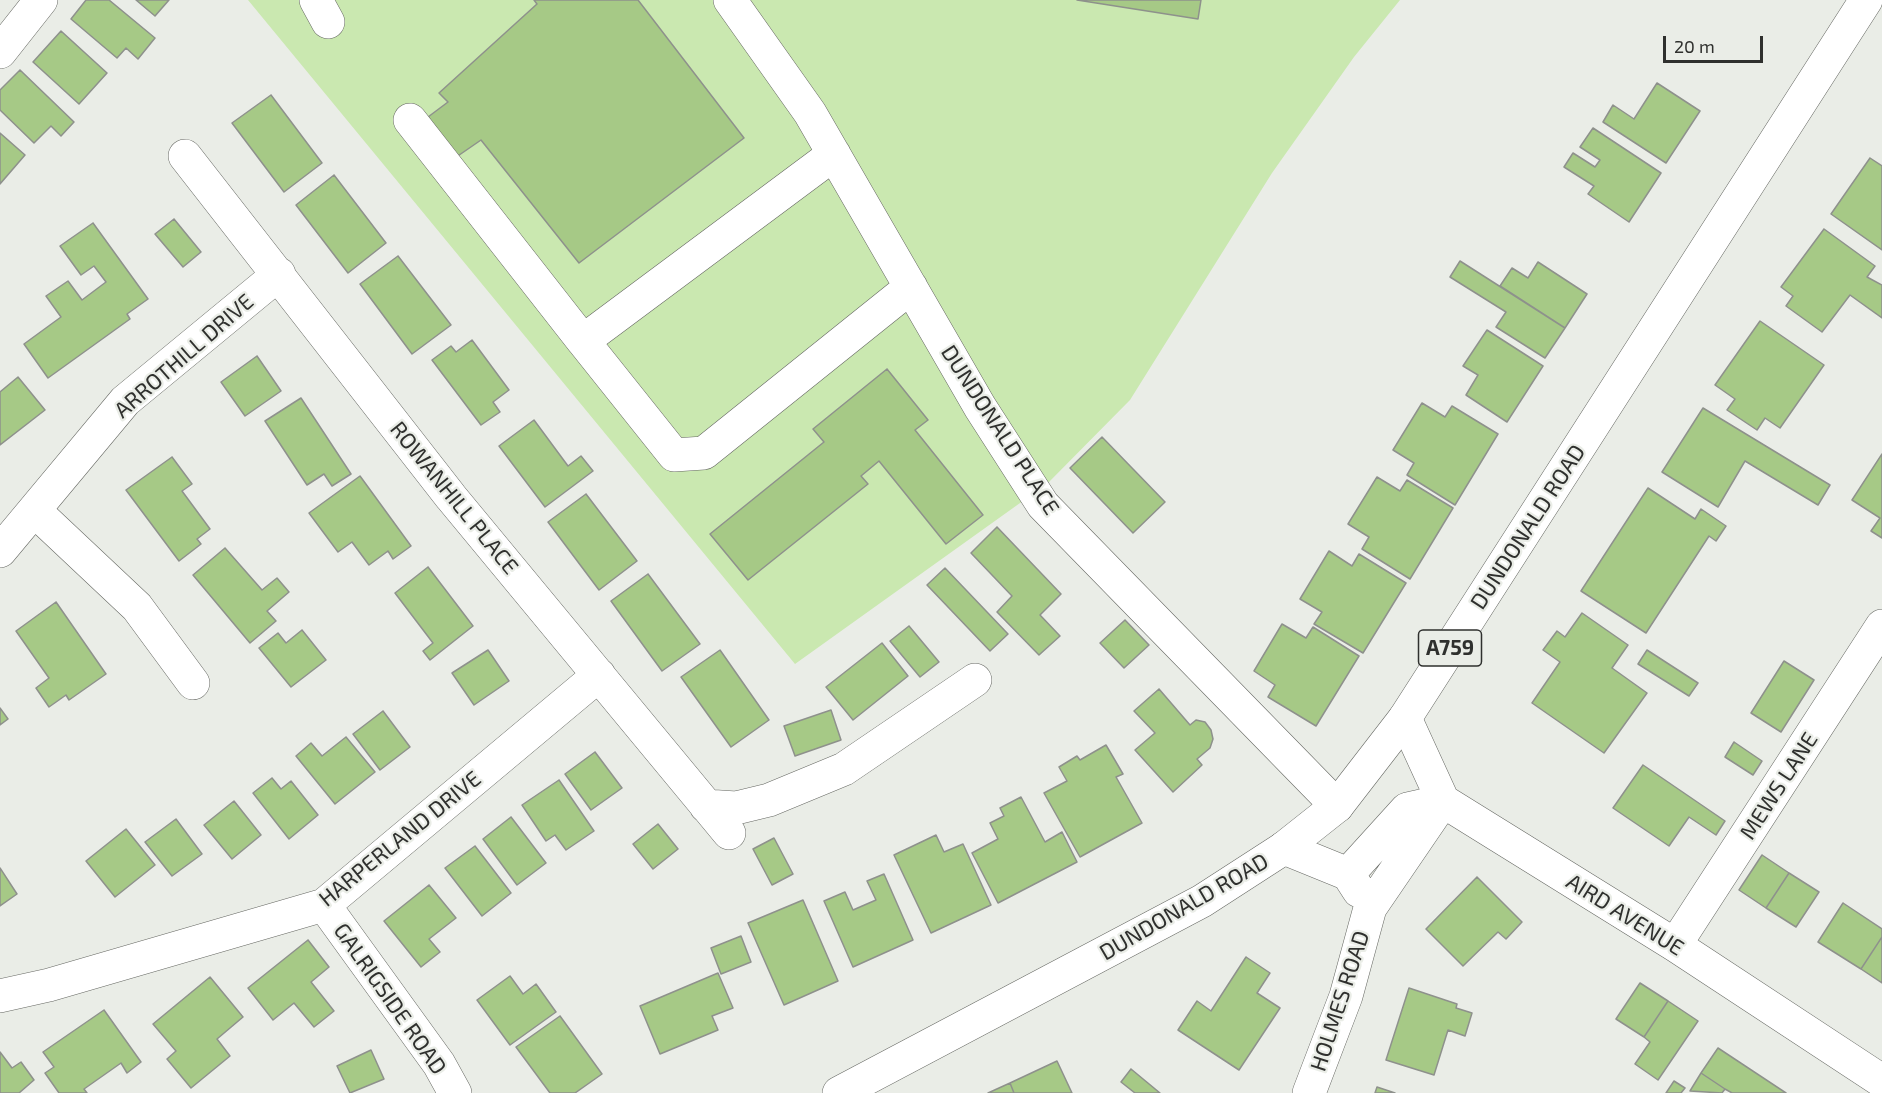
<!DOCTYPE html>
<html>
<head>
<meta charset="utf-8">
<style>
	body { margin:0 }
	#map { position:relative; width:1882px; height:1093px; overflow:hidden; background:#eaede7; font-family:"Exo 2",sans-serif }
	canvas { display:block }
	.scale { position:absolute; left:1663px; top:36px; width:100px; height:27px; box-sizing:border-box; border:3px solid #2f302e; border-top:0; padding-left:8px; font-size:18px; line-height:21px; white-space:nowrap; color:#2f302e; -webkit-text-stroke:4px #eaede7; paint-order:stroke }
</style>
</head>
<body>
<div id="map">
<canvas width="1882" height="1093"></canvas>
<div class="scale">20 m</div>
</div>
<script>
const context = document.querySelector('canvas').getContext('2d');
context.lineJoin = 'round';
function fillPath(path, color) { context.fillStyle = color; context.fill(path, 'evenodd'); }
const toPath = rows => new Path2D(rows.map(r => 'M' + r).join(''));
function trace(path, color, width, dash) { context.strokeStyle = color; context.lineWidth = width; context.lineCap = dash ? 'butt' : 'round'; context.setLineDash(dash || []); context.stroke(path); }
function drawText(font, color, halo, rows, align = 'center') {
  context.font = font + ' "Exo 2",sans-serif'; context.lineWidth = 4.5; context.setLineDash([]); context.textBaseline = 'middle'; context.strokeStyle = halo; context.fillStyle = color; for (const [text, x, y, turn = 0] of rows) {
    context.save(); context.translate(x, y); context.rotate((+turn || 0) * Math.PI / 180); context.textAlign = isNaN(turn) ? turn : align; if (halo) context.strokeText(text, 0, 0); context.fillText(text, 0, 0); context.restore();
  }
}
fillPath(toPath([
	[248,0,1400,0,1354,57,1272,173,1130,400,1048,483,795,664]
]), '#cae8b0');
const building = toPath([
	[86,0,109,0,155,38,138,59,126,48,117,58,71,19,86,0],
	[136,0,169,0,155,16,136,0],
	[534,0,638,0,744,138,579,263,481,140,452,160,424,120,448,102,439,93,537,4,534,0],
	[1077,0,1201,0,1198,19,1077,0],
	[61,31,107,73,79,104,33,62,61,31],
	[20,70,74,122,61,136,51,126,34,143,0,110,0,90,20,70],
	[1657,83,1700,111,1666,163,1603,122,1613,105,1634,119,1657,83],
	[271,95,322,163,284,192,232,123,271,95],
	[1593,128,1661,173,1629,222,1588,194,1594,186,1564,167,1573,153,1595,167,1600,160,1580,147,1593,128],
	[0,133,25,155,0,184,0,133],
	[1870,158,1882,166,1882,250,1831,214,1870,158],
	[334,175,386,243,348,273,296,205,334,175],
	[174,219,201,252,183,267,155,234,174,219],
	[93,223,148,299,127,314,130,319,48,378,24,344,61,317,46,296,68,281,82,300,106,282,94,266,81,275,60,246,93,223],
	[1824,229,1875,266,1867,277,1882,285,1882,318,1850,295,1822,332,1786,306,1793,296,1781,287,1824,229],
	[398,256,451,325,412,354,360,284,398,256],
	[1460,261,1565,328,1545,358,1496,327,1506,312,1450,277,1460,261],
	[1538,262,1587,294,1565,328,1500,286,1512,268,1528,278,1538,262],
	[1760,321,1824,365,1780,428,1765,418,1757,430,1727,410,1735,399,1715,385,1760,321],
	[1487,330,1543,366,1507,422,1466,395,1478,375,1463,366,1487,330],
	[472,340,509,390,493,402,500,412,481,425,432,360,451,346,456,352,472,340],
	[257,356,281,391,245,416,221,382,257,356],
	[887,369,928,420,915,430,983,515,946,544,879,461,861,476,868,484,748,580,710,534,824,442,813,429,887,369],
	[18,377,45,410,0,445,0,392,18,377],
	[301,398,351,474,332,486,324,474,307,485,265,421,301,398],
	[1422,403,1445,417,1452,406,1498,434,1455,505,1407,475,1414,463,1393,450,1422,403],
	[1703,408,1830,485,1818,505,1745,461,1718,507,1662,472,1703,408],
	[534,420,568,466,581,456,593,471,545,507,499,446,534,420],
	[1102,437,1165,502,1133,533,1070,468,1102,437],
	[1882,454,1882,538,1871,531,1880,518,1852,500,1882,454],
	[172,457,192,484,182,491,210,529,197,539,201,544,179,561,126,490,172,457],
	[360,476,411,546,393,559,388,551,369,565,352,542,338,552,309,513,360,476],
	[1377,477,1400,491,1407,480,1453,508,1410,579,1362,549,1369,537,1348,524,1377,477],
	[1648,488,1695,519,1701,509,1726,526,1716,541,1709,536,1646,633,1581,591,1648,488],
	[586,494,637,561,599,590,548,522,586,494],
	[997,527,1061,594,1040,615,1060,636,1039,655,997,612,1012,596,971,553,997,527],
	[225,548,262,590,277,578,289,592,267,611,276,621,250,643,193,575,225,548],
	[1329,551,1352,566,1359,554,1406,583,1363,653,1314,624,1322,612,1300,599,1329,551],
	[428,567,473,626,430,660,423,651,433,643,395,593,428,567],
	[945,568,1008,634,990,651,927,585,945,568],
	[648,574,700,644,662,671,611,601,648,574],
	[56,602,106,674,69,700,66,695,49,707,36,688,49,678,16,631,56,602],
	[1582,613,1628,645,1612,668,1647,693,1604,753,1532,703,1560,662,1543,650,1557,631,1565,637,1582,613],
	[1125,620,1149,645,1124,668,1100,643,1125,620],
	[1282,624,1306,638,1313,627,1359,656,1316,726,1268,697,1275,685,1254,671,1282,624],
	[909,626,939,662,920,677,890,641,909,626],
	[302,630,326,660,291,687,259,648,278,633,286,643,302,630],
	[882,643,908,676,853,720,826,687,882,643],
	[488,650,509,681,474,705,452,673,488,650],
	[720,650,769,720,731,747,681,677,720,650],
	[1647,650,1698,683,1689,696,1638,664,1647,650],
	[1784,661,1814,680,1781,732,1751,713,1784,661],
	[1159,689,1190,725,1196,720,1205,722,1211,730,1213,739,1210,748,1197,759,1202,765,1173,792,1135,750,1155,733,1134,711,1159,689],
	[0,708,8,719,0,725,0,708],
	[831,710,841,740,795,756,784,726,831,710],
	[383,711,410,747,380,770,353,734,383,711],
	[346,737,375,772,335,804,296,756,311,743,322,756,346,737],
	[1734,742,1762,761,1753,775,1725,757,1734,742],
	[1106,745,1123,774,1116,777,1142,823,1080,857,1044,793,1067,781,1059,767,1077,756,1080,760,1106,745],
	[595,752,622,788,591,810,565,774,595,752],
	[1643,765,1725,821,1716,835,1689,817,1669,846,1613,808,1643,765],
	[272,778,281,789,291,781,318,815,289,839,253,793,272,778],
	[559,780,594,831,566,850,555,835,546,841,522,805,559,780],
	[1021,797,1045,842,1062,832,1077,862,998,903,972,853,998,839,990,823,1004,816,1000,808,1021,797],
	[234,801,261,835,232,859,204,825,234,801],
	[511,817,546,863,517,885,483,839,511,817],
	[176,819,202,854,172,876,145,842,176,819],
	[658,824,678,849,653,869,633,844,658,824],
	[126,829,155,865,115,897,86,861,126,829],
	[936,835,944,852,963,844,991,905,931,933,894,855,936,835],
	[774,838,793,874,772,885,753,849,774,838],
	[475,846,511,893,482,916,445,868,475,846],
	[1762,855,1789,873,1766,908,1739,890,1762,855],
	[0,868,17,894,0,906,0,868],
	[1789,873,1819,892,1796,927,1766,908,1789,873],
	[884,874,913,940,853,967,824,901,845,892,853,910,876,900,867,881,884,874],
	[1477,877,1522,922,1506,939,1498,932,1463,966,1426,929,1477,877],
	[429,885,456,918,429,939,440,952,421,967,384,921,429,885],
	[803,900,838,981,784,1005,748,923,803,900],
	[1843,903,1882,929,1882,937,1861,969,1818,942,1843,903],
	[741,936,751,962,721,974,711,948,741,936],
	[1882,937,1882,983,1861,969,1882,937],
	[308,940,329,967,311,982,334,1011,314,1027,294,1003,273,1020,248,988,308,940],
	[1246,957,1270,973,1257,993,1280,1008,1239,1070,1178,1030,1197,1001,1211,1011,1246,957],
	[718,973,733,1008,712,1016,718,1030,660,1054,640,1006,718,973],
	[510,976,523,994,536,984,556,1012,510,1045,477,1000,510,976],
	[210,977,243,1017,217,1039,230,1056,191,1088,167,1059,176,1051,153,1024,210,977],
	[1640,983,1668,1001,1644,1037,1616,1019,1640,983],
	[1409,988,1457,1004,1456,1008,1472,1013,1465,1036,1448,1030,1434,1075,1386,1060,1409,988],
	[1668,1001,1698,1021,1658,1080,1635,1064,1650,1042,1644,1037,1668,1001],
	[104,1010,141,1062,127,1073,121,1063,84,1089,87,1093,59,1093,45,1073,54,1067,43,1052,104,1010],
	[560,1016,602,1074,575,1093,550,1093,516,1047,560,1016],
	[1718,1048,1786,1093,1732,1093,1725,1089,1701,1073,1718,1048],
	[371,1050,384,1079,350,1093,337,1066,371,1050],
	[0,1052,12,1068,21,1062,34,1080,19,1093,0,1093,0,1052],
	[1057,1061,1072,1093,1014,1093,1010,1083,1057,1061],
	[1131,1069,1160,1093,1135,1093,1121,1082,1131,1069],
	[1701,1073,1725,1089,1722,1093,1690,1091,1701,1073],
	[1674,1081,1685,1088,1681,1093,1666,1093,1674,1081],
	[1010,1083,1014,1093,988,1093,1010,1083],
	[1377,1087,1395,1093,1375,1093,1377,1087]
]);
fillPath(building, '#a6c986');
trace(building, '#8e918c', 1.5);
const minor = toPath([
	[316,0,328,22],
	[730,0,810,113,980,407,1043,505,1337,806],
	[0,52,41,0],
	[410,120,583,341,834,154],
	[185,156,451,497,729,833],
	[583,341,674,455,704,453,911,287],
	[35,511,137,607,193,683],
	[0,551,125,401,279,274],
	[1405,718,1443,801,1675,945,1882,1081],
	[706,806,736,808,769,800,844,769,975,680],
	[1284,848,1348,874,1359,891],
	[1348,874,1407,809,1443,801],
	[324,905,439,1064,455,1093],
	[1675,945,1882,626],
	[0,996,49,985,324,905,599,675],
	[1309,1093,1346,996,1370,908,1443,801]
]);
const major = toPath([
	[839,1093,1202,901,1284,848,1337,806,1405,718,1866,0]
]);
trace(minor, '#666863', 34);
trace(major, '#666863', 34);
trace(minor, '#fff', 33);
trace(major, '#fff', 33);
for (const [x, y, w] of [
	[1450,648,63]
]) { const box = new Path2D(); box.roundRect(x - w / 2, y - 18, w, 36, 4.5); context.fillStyle = '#eaede7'; context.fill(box); trace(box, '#2f302e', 1.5); }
drawText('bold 21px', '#2f302e', null, [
	["A759",1450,648]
]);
drawText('22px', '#2f302e', '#eaede7', [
	["ARROTHILL DRIVE",184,356,-41],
	["DUNDONALD PLACE",1000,430,57],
	["ROWANHILL PLACE",454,498,51],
	["DUNDONALD ROAD",1528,527,-57],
	["MEWS LANE",1779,786,-57],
	["HARPERLAND DRIVE",400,839,-39],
	["DUNDONALD ROAD",1184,907,-30],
	["AIRD AVENUE",1625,915,32],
	["GALRIGSIDE ROAD",390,999,55],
	["HOLMES ROAD",1340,1001,-72]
]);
</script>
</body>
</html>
